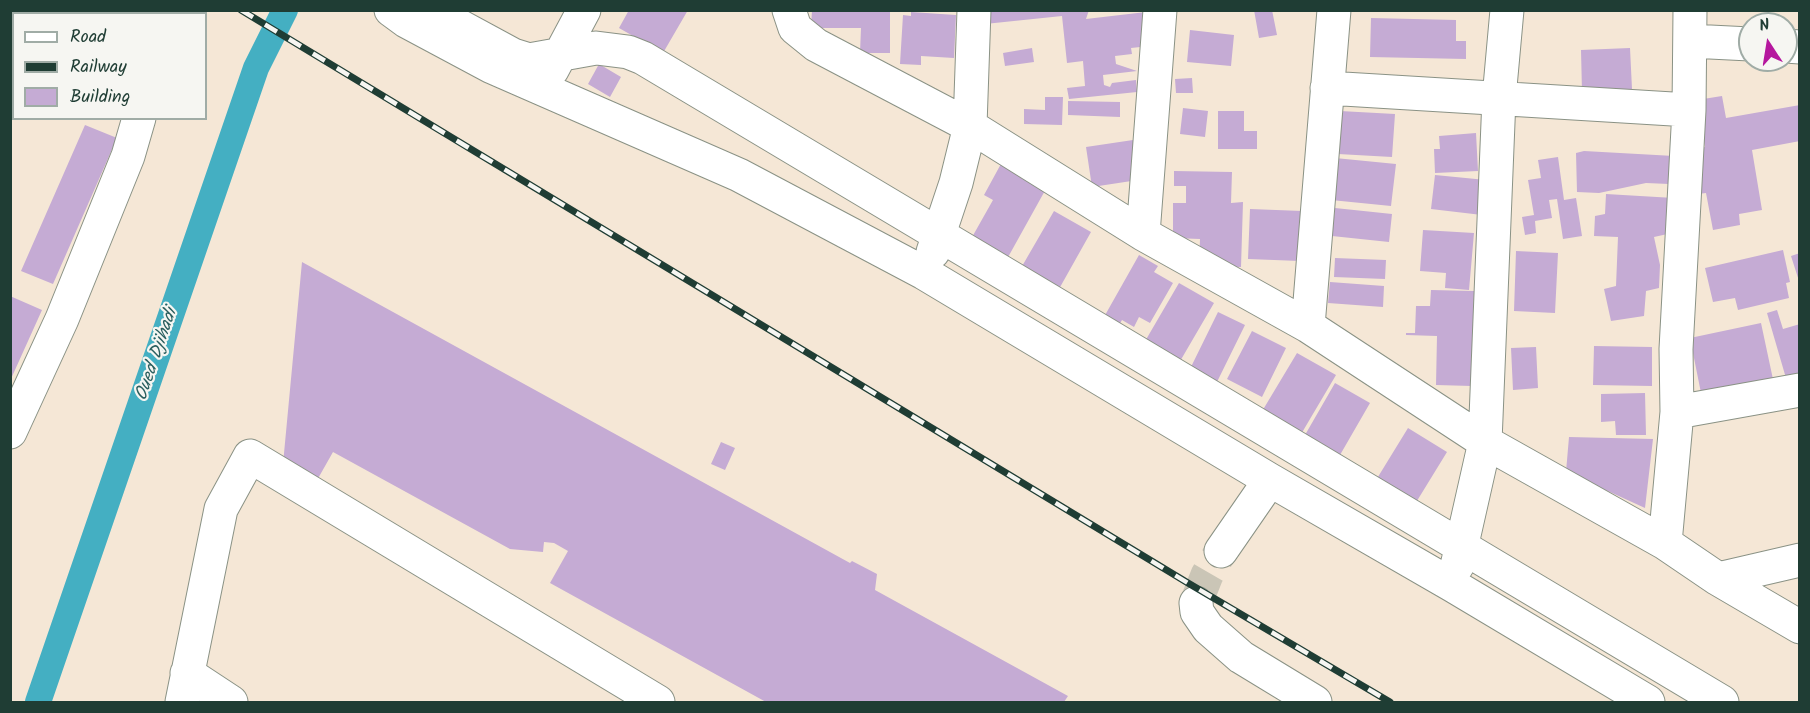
<!DOCTYPE html>
<html>
<head>
<meta charset="utf-8">
<style>
	body { margin:0 }
	#map { position:relative; width:1810px; height:713px; overflow:hidden; background:#f5e7d6; font-family:Kalam,sans-serif }
	canvas { display:block }
	.frame { position:absolute; inset:0; border:12px solid #1f3d34; pointer-events:none }
	.legend { position:absolute; left:12px; top:12px; width:195px; height:108px; box-sizing:border-box; background:#f6f6f2; border:2px solid #a0aca6; margin:0; padding:8px 10px; list-style:none; font-size:18px; color:#1f3d34 }
	.legend li { display:flex; align-items:center; gap:12px; height:30px }
	.legend b { width:30px; border:2px solid #a0aca6 }
	.north { position:absolute; left:1738px; top:12px; width:60px; height:60px; box-sizing:border-box; background:#f6f6f2; border:2px solid #a0aca6; border-radius:50%; rotate:348deg; font-size:16px; font-weight:700; line-height:24px; text-align:center; color:#1f3d34 }
	.north::after { content:''; display:block; margin:auto; width:21px; height:27px; background:#b5179e; clip-path:polygon(50% 0,100% 100%,50% 72%,0 100%) }
</style>
</head>
<body>
<div id="map">
<canvas width="1810" height="713"></canvas>
<div class="frame"></div>
<ul class="legend">
<li><b style="height:8px;background:#fff"></b>Road</li>
<li><b style="height:8px;background:#1f3d34"></b>Railway</li>
<li><b style="height:16px;background:#c5abd4"></b>Building</li>
</ul>
<div class="north">N</div>
</div>
<script>
const context = document.querySelector('canvas').getContext('2d');
context.lineJoin = 'round';
const toPath = rows => new Path2D(rows.map(r => 'M' + r).join(''));
function trace(path, color, width, dash) { context.strokeStyle = color; context.lineWidth = width; context.lineCap = dash ? 'butt' : 'round'; context.setLineDash(dash || []); context.stroke(path); }
function fillPath(path, color) { context.fillStyle = color; context.fill(path, 'evenodd'); }
function drawText(font, color, halo, rows, align = 'center') {
  context.font = font + ' Kalam,sans-serif'; context.lineWidth = 4.5; context.setLineDash([]); context.textBaseline = 'middle'; context.strokeStyle = halo; context.fillStyle = color; for (const [text, x, y, turn = 0] of rows) {
    context.save(); context.translate(x, y); context.rotate((+turn || 0) * Math.PI / 180); context.textAlign = isNaN(turn) ? turn : align; if (halo) context.strokeText(text, 0, 0); context.fillText(text, 0, 0); context.restore();
  }
}
trace(toPath([
	[38,702,256,68,285,10]
]), '#44afc2', 26);
fillPath(toPath([
	[629,10,688,10,663,53,619,28],
	[812,10,890,10,890,53,860,53,861,28,811,28],
	[984,10,1089,10,1086,19,1146,12,1150,46,1131,48,1132,54,1115,56,1116,64,1137,71,1103,75,1104,85,1110,87,1112,83,1136,80,1137,92,1069,99,1067,88,1085,86,1083,61,1067,63,1062,16,985,24],
	[1254,10,1272,10,1277,35,1259,38],
	[911,12,956,15,954,58,921,56,921,65,900,64,903,15,911,16],
	[1371,18,1456,20,1456,41,1466,41,1466,59,1370,57],
	[1190,30,1234,35,1231,66,1187,62],
	[1032,48,1034,62,1005,66,1003,53],
	[1630,48,1632,89,1582,92,1581,50],
	[599,64,621,77,610,97,588,84],
	[14,66,14,115,10,118,10,69],
	[1192,78,1193,93,1176,93,1175,79],
	[1722,96,1726,118,1800,105,1800,141,1752,150,1762,210,1739,214,1740,225,1713,230,1706,193,1698,194,1690,149,1705,147,1697,100],
	[1045,97,1063,97,1062,125,1024,124,1024,109,1045,110],
	[1068,101,1120,102,1120,117,1068,115],
	[1183,108,1208,111,1205,137,1180,134],
	[1218,111,1244,111,1244,131,1257,131,1257,149,1218,149],
	[1340,111,1395,114,1392,157,1338,154],
	[85,125,117,138,53,284,21,271],
	[1476,133,1478,171,1435,173,1434,149,1440,149,1439,136],
	[1133,140,1138,180,1092,187,1086,147],
	[1584,151,1674,156,1669,184,1646,183,1599,193,1577,192,1576,153],
	[1558,157,1564,200,1576,198,1582,236,1563,239,1557,199,1549,200,1552,218,1535,221,1536,233,1525,235,1522,217,1534,215,1528,180,1541,178,1538,160],
	[1335,158,1396,164,1391,206,1331,200],
	[1002,162,1047,187,1007,259,971,239,993,200,984,195],
	[1174,171,1232,172,1231,203,1243,202,1241,267,1199,266,1200,239,1173,238,1173,203,1186,203,1186,186,1174,186],
	[1435,175,1486,180,1482,215,1431,209],
	[1606,194,1674,198,1672,233,1654,237,1660,265,1659,288,1646,291,1644,316,1611,321,1604,289,1616,286,1618,237,1594,236,1595,216,1605,214],
	[1335,208,1392,214,1389,242,1332,236],
	[1250,209,1302,211,1300,261,1248,259],
	[1054,211,1091,232,1059,289,1021,268],
	[1423,230,1474,233,1469,290,1445,288,1446,273,1420,271],
	[1783,250,1790,282,1786,283,1789,298,1738,310,1735,298,1713,302,1705,268],
	[1516,251,1558,253,1555,313,1514,311],
	[1800,253,1800,281,1799,281,1791,256],
	[1139,255,1158,266,1154,272,1173,283,1150,323,1139,317,1134,327,1122,320,1119,325,1104,317],
	[1335,258,1386,260,1385,279,1334,277],
	[302,262,850,563,852,561,877,574,875,590,1068,696,1064,702,766,702,550,583,568,551,554,543,544,542,543,552,510,549,333,452,316,482,283,464],
	[1330,282,1384,286,1383,307,1328,303],
	[1179,283,1214,303,1179,363,1144,343],
	[1431,290,1474,291,1472,386,1436,385,1437,336,1406,335,1406,333,1415,333,1416,306,1430,306],
	[10,296,42,310,10,381],
	[1777,310,1783,329,1800,324,1800,381,1788,385,1767,313],
	[1218,312,1245,325,1216,384,1189,371],
	[1761,323,1774,384,1702,398,1690,338],
	[1252,331,1286,348,1262,397,1227,379],
	[1594,346,1652,347,1652,386,1593,385],
	[1536,347,1538,388,1513,390,1511,348],
	[1297,353,1336,375,1297,441,1258,418],
	[1335,383,1370,403,1340,455,1305,435],
	[1645,393,1646,435,1616,435,1615,421,1601,422,1601,394],
	[1408,428,1447,452,1412,509,1373,485],
	[1569,437,1653,439,1645,508,1566,472],
	[721,442,735,448,725,470,711,464]
]), '#c5abd4');
trace(toPath([
	[1196,603,1207,575,1221,551]
]), '#cac5b6', 33, [33, 16]);
const minor = toPath([
	[29,10,33,14],
	[391,10,406,21,492,67,739,175,924,273,1270,480,1452,585,1648,702],
	[430,10,513,55,529,60,596,48,628,52,643,58,1722,702],
	[789,10,795,28,816,45,970,126,1143,234,1308,326,1485,442,1665,543,1718,579,1800,627],
	[1690,41,1750,44],
	[1786,46,1800,47],
	[552,70,584,10],
	[1327,88,1689,110],
	[1143,234,1160,10],
	[933,252,956,183,970,126,974,10],
	[1308,326,1334,10],
	[1677,412,1800,390],
	[10,432,62,319,128,156,139,118],
	[1665,543,1677,412,1676,349,1689,110,1690,10],
	[1221,551,1270,480],
	[1457,566,1485,442,1499,98,1507,10],
	[1718,579,1800,560],
	[1196,603,1197,612,1208,628,1241,657,1315,702],
	[187,673,231,702],
	[182,702,221,509,250,456,658,702]
]);
trace(minor, '#8a9285', 35);
trace(minor, '#fff', 33);
const rail = toPath([
	[241,10,1188,583,1390,702]
]);
trace(rail, '#1f3d34', 7);
trace(rail, '#f6f6f2', 4.5, [14]);
drawText('italic 18px', '#2a5f5f', '#f6f6f2', [
	["Oued Djihadi",158,355,-71]
]);
</script>
</body>
</html>
